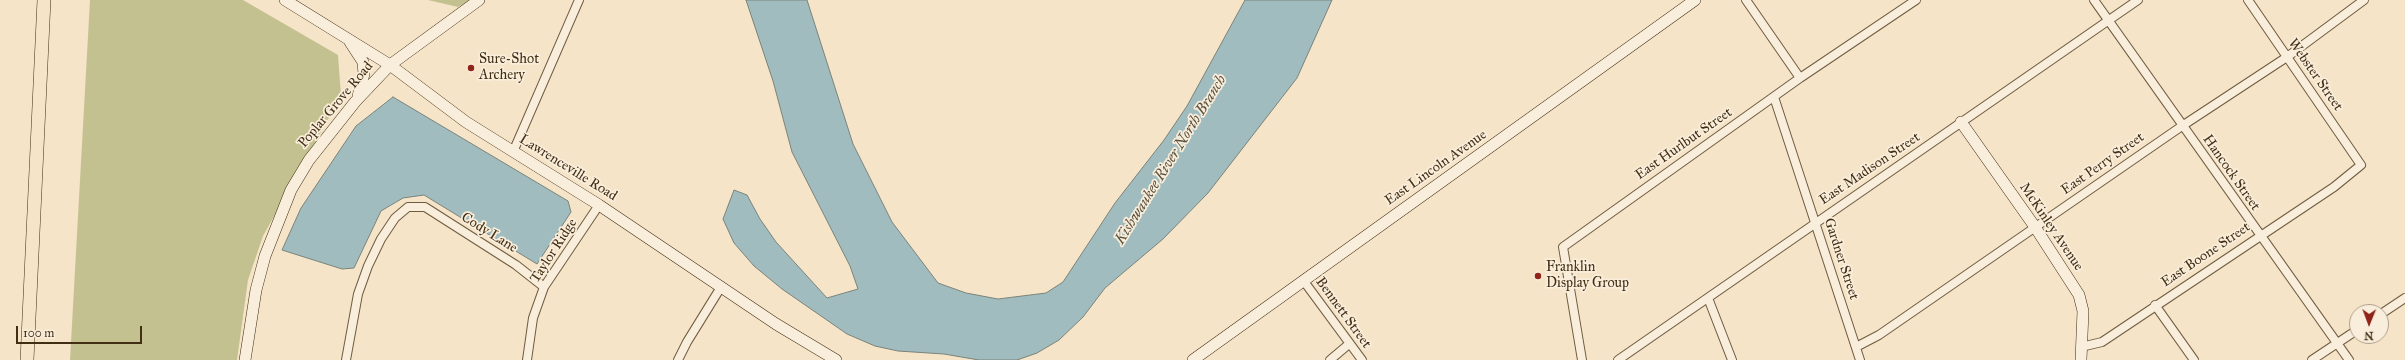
<!DOCTYPE html>
<html>
<head>
<meta charset="utf-8">
<style>
	body { margin:0 }
	#map { position:relative; width:2405px; height:360px; overflow:hidden; background:#f6e4c8; font-family:"IM FELL Great Primer",serif }
	canvas { display:block }
	.north { position:absolute; left:2349px; top:304px; width:40px; height:40px; box-sizing:border-box; background:#f9eddb; border:1px solid #afa18b; border-radius:50%; rotate:181deg; font-size:11px; font-weight:700; line-height:16px; text-align:center; color:#412e13 }
	.north::after { content:''; display:block; margin:auto; width:14px; height:18px; background:#8f2418; clip-path:polygon(50% 0,100% 100%,50% 72%,0 100%) }
	.scale { position:absolute; left:16px; top:326px; width:126px; height:18px; box-sizing:border-box; border:2px solid #412e13; border-top:0; padding-left:5px; font-size:12px; line-height:14px; white-space:nowrap; color:#412e13; -webkit-text-stroke:3px #f9eddb; paint-order:stroke }
</style>
</head>
<body>
<div id="map">
<canvas width="2405" height="360"></canvas>
<div class="north">N</div>
<div class="scale">100 m</div>
</div>
<script>
const context = document.querySelector('canvas').getContext('2d');
context.lineJoin = 'round';
function fillPath(path, color) { context.fillStyle = color; context.fill(path, 'evenodd'); }
const toPath = rows => new Path2D(rows.map(r => 'M' + r).join(''));
function trace(path, color, width, dash) { context.strokeStyle = color; context.lineWidth = width; context.lineCap = dash ? 'butt' : 'round'; context.setLineDash(dash || []); context.stroke(path); }
function drawText(font, color, halo, rows, align = 'center') {
  context.font = font + ' "IM FELL Great Primer",serif'; context.lineWidth = 3.5; context.setLineDash([]); context.textBaseline = 'middle'; context.strokeStyle = halo; context.fillStyle = color; for (const [text, x, y, turn = 0] of rows) {
    context.save(); context.translate(x, y); context.rotate((+turn || 0) * Math.PI / 180); context.textAlign = isNaN(turn) ? turn : align; if (halo) context.strokeText(text, 0, 0); context.fillText(text, 0, 0); context.restore();
  }
}
fillPath(toPath([
	[90,0,243,0,338,55,341,96,263,236,248,280,237,360,70,360],
	[428,0,470,0,458,7]
]), '#c4c190');
const water = toPath([
	[746,0,807,0,853,144,892,222,938,283,966,293,998,299,1046,293,1063,282,1115,203,1164,140,1187,106,1245,0,1332,0,1297,78,1208,193,1163,239,1105,288,1083,317,1059,340,1037,353,1017,360,979,360,944,354,898,351,875,346,847,334,782,289,754,266,734,243,723,219,734,190,747,195,760,219,776,242,827,298,858,289,850,266,792,152,773,81,746,0],
	[393,97,568,201,571,212,537,264,424,195,403,198,381,211,354,268,342,269,282,250,301,208,356,126,393,97]
]);
fillPath(water, '#a0bcbf');
trace(water, '#7a837a', 1);
const street = toPath([
	[1746,0,1800,78],
	[2094,0,2349,360],
	[1774,97,1860,360],
	[513,152,579,0],
	[1303,280,1362,360],
	[1708,298,1732,360],
	[2155,305,2194,360],
	[2381,314,2405,298],
	[1856,347,1879,335,2182,126,2287,57,2364,0],
	[2081,347,2102,342,2334,187,2361,165,2248,0],
	[346,360,358,294,368,266,381,239,395,218,408,207,425,207,516,265,544,287],
	[527,360,533,318,544,287,599,205],
	[678,360,687,342,721,287],
	[1330,360,1349,344],
	[1582,360,1563,247,1800,78,1916,0],
	[1618,360,2138,0],
	[2312,360,2357,330]
]);
const secondary = toPath([
	[285,0,390,65,466,122,599,205,776,324,836,360],
	[350,42,363,62,364,74,358,96],
	[1961,122,2035,227,2079,295,2083,311,2081,360],
	[245,360,256,290,265,256,291,190,309,160,355,102,390,65,479,0],
	[1193,360,1695,0]
]);
const primary = toPath([
	[27,360,44,0]
]);
trace(street, '#6e5c40', 10);
trace(secondary, '#412e13', 12);
trace(primary, '#412e13', 14);
trace(street, '#f9eddb', 8);
trace(secondary, '#f9eddb', 11);
trace(primary, '#f6e4c8', 13);
for (const [x, y, r, color] of [
	[471,68,4,"#8f2418"],
	[1538,276,4,"#8f2418"]
]) { const dot = new Path2D(); dot.arc(x, y, r, 0, 2 * Math.PI); context.fillStyle = color; context.fill(dot); trace(dot, '#f9eddb', 1.5); }
drawText('14px', '#412e13', '#f9eddb', [
	["Sure-Shot",479,60],
	["Archery",479,76],
	["Franklin",1546,268],
	["Display Group",1546,284]
], 'left');
drawText('14px', '#412e13', '#f9eddb', [
	["Webster Street",2315,75,55],
	["Poplar Grove Road",336,105,-50],
	["East Hurlbut Street",1684,144,-35],
	["East Perry Street",2103,164,-35],
	["Lawrenceville Road",568,168,32],
	["East Lincoln Avenue",1436,168,-35],
	["East Madison Street",1870,169,-34],
	["Hancock Street",2231,173,55],
	["McKinley Avenue",2051,227,56],
	["Cody Lane",489,233,32],
	["Taylor Ridge",554,251,-57],
	["East Boone Street",2206,255,-34],
	["Gardner Street",1841,259,72],
	["Bennett Street",1343,313,54]
]);
drawText('italic 15px', '#59523e', '#f9eddb', [
	["Kishwaukee River North Branch",1171,160,-58]
]);
</script>
</body>
</html>
